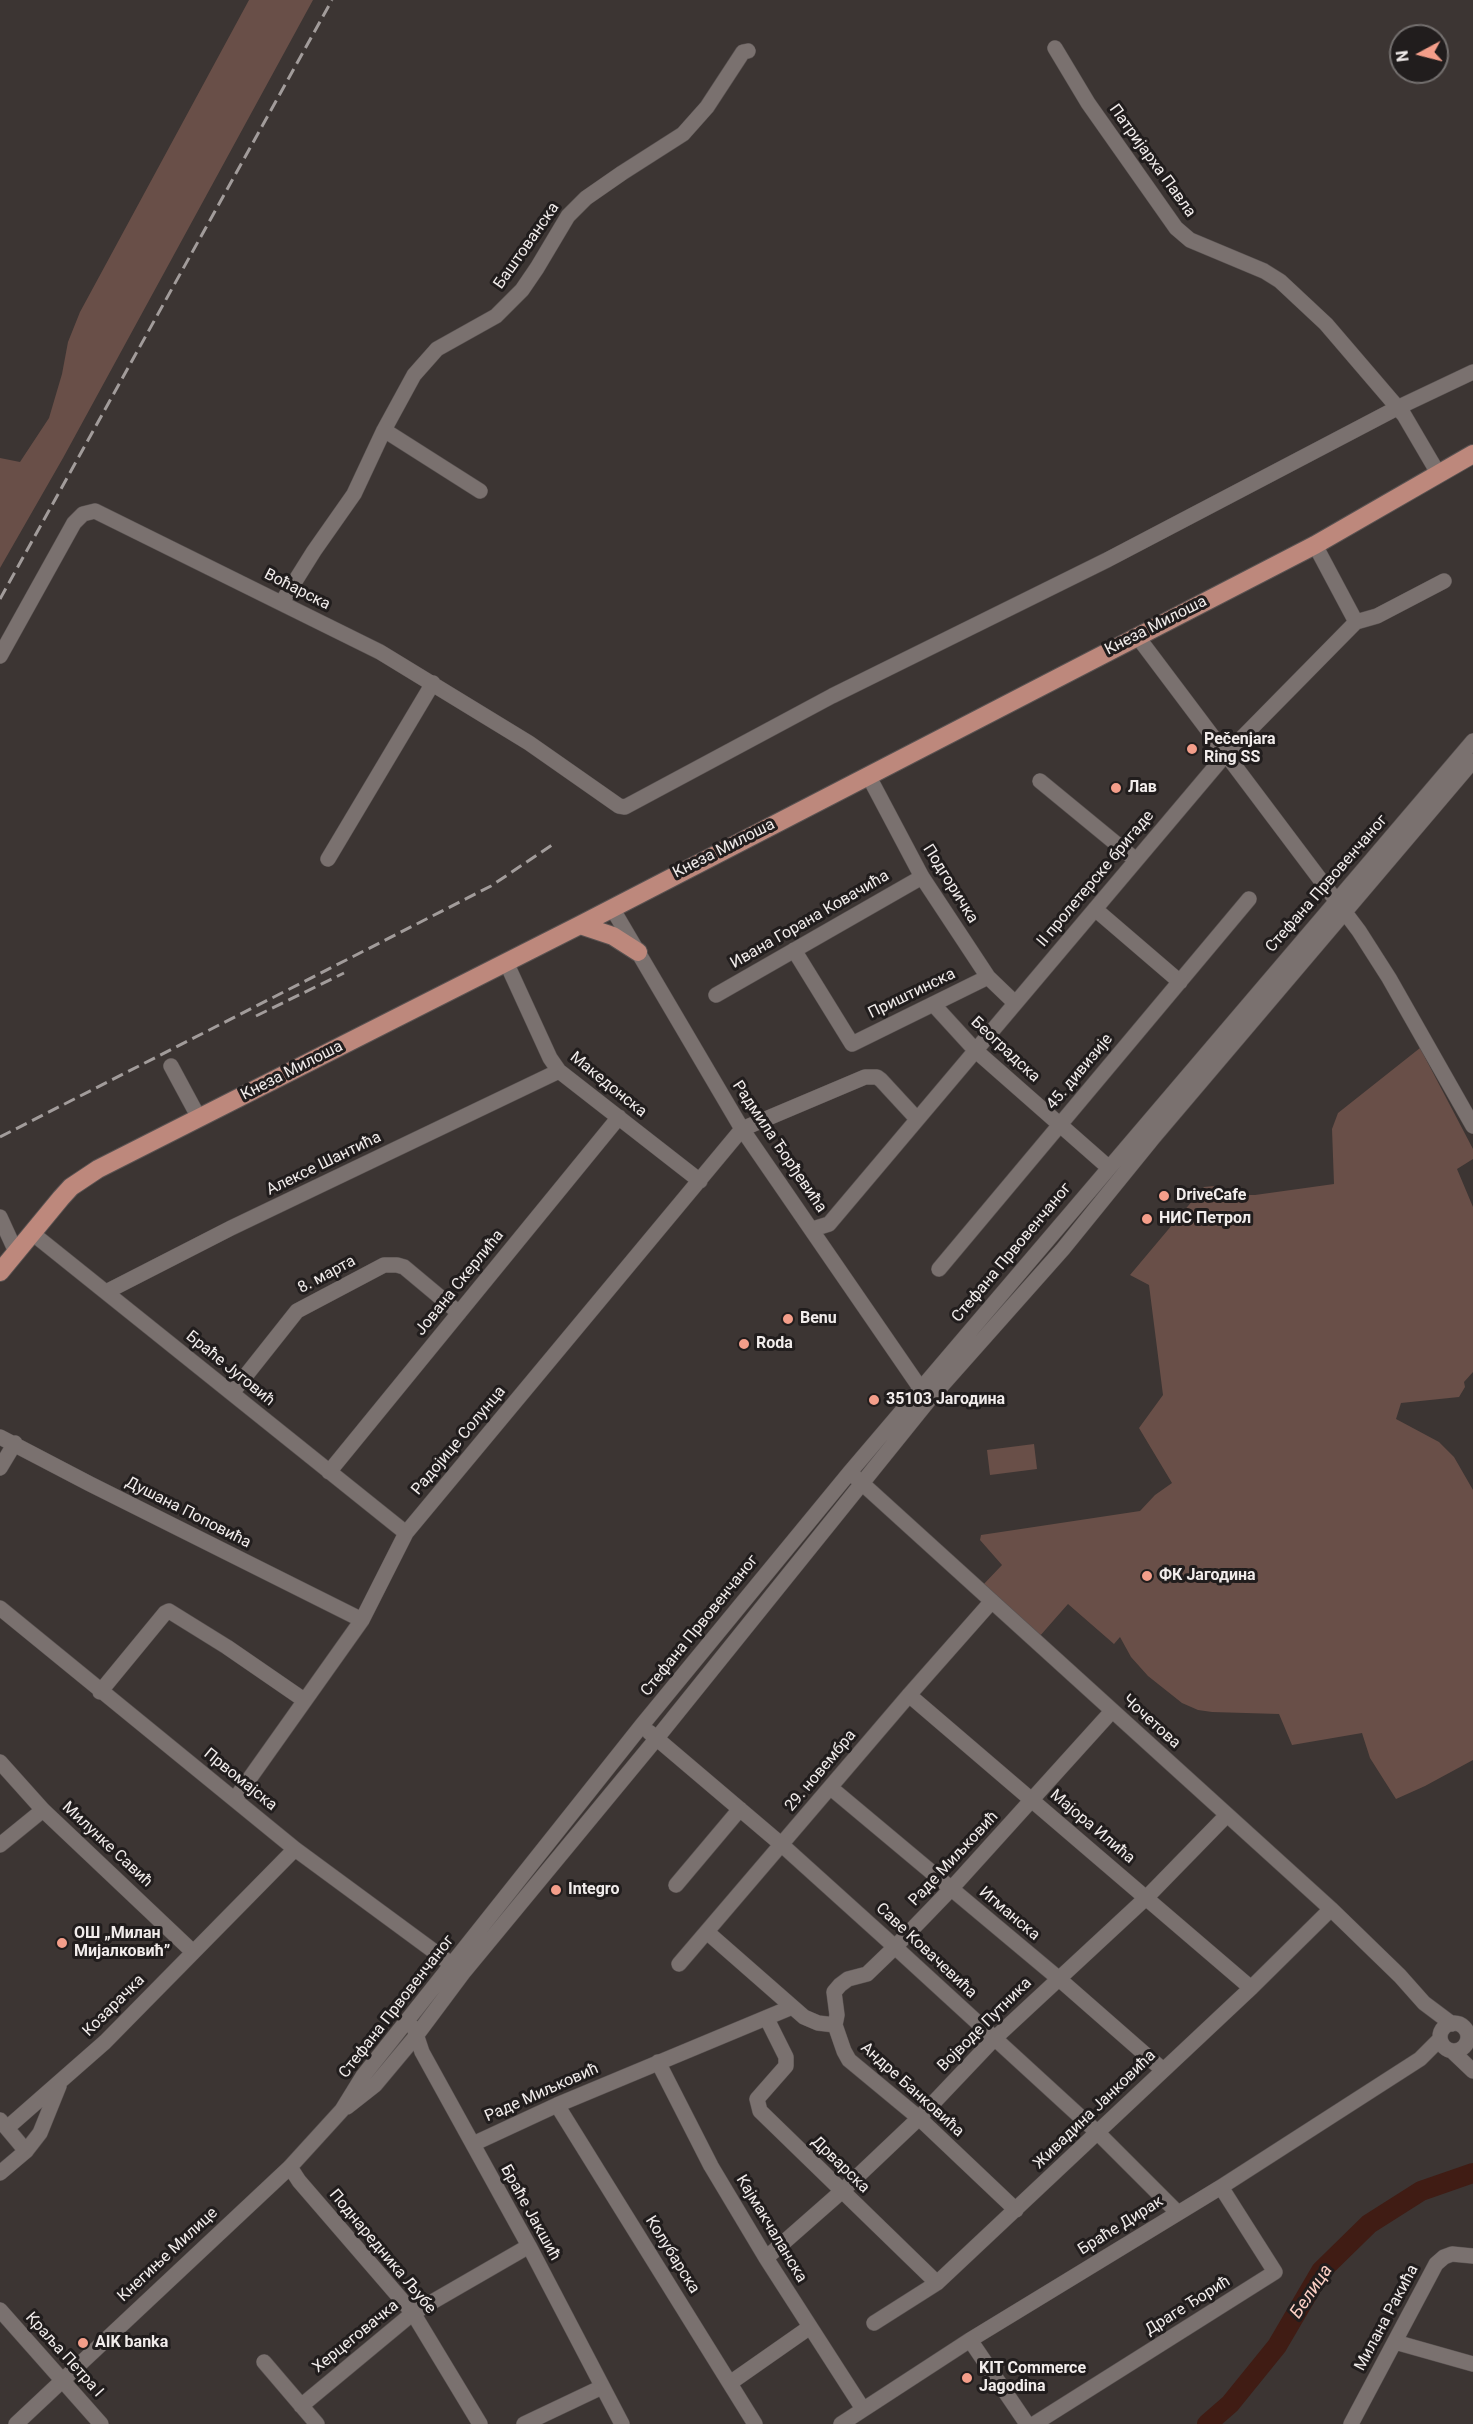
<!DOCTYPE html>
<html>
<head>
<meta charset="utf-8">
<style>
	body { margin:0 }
	#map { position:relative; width:1473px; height:2424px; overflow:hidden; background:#3c3533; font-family:Roboto,sans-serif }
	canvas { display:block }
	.north { position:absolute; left:1389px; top:24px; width:60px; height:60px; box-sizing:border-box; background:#211d1d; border:2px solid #74706f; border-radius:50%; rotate:263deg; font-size:16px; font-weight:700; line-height:24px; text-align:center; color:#f1eceb }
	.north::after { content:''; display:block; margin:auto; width:21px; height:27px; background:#f49e8a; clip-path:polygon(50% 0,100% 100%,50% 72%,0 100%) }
</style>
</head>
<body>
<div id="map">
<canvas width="1473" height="2424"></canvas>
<div class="north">N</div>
</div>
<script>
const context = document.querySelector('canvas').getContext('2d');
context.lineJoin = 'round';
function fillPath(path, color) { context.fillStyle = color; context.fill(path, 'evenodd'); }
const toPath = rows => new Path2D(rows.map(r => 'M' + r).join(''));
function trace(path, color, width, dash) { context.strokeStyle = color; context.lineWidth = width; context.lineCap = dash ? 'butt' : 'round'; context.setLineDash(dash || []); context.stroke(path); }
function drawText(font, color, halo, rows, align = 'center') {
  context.font = font + ' Roboto,sans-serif'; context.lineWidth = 6; context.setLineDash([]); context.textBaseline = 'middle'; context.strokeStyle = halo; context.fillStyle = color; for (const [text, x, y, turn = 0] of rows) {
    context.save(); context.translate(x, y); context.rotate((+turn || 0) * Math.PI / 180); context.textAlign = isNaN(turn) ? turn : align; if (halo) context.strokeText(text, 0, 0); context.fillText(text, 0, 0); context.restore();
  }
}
fillPath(toPath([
	[249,0,313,0,63,458,0,568,0,458,20,462,49,418,62,374,68,342,80,312],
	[1420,1048,1473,1149,1473,1159,1457,1169,1473,1207,1473,1372,1464,1382,1465,1387,1459,1397,1401,1403,1396,1419,1439,1442,1454,1457,1473,1490,1473,1760,1425,1786,1396,1799,1370,1758,1362,1733,1292,1745,1279,1714,1212,1712,1198,1710,1182,1703,1148,1676,1131,1657,1120,1637,1114,1644,1068,1604,1039,1637,982,1586,1002,1565,980,1540,981,1535,1140,1511,1155,1495,1172,1483,1139,1428,1163,1395,1149,1285,1130,1275,1204,1187,1214,1186,1230,1195,1255,1195,1334,1184,1332,1129,1338,1113],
	[1034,1444,1037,1469,990,1475,987,1450]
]), '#694f48');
trace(toPath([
	[1207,2424,1230,2404,1277,2346,1321,2271,1369,2224,1421,2191,1473,2173]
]), '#401c14', 20);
const minor = toPath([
	[1055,48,1088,103,1176,228,1190,240,1264,271,1280,281,1326,324,1404,415,1438,473],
	[384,430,480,491],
	[282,602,314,551,354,494,384,430,414,375,437,349,496,316,522,290,537,268,568,216,586,198,622,173,683,134,707,107,743,52,748,51],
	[1356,622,1377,616,1444,581],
	[1137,636,1359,931,1389,978,1473,1126],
	[0,656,74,523,83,514,95,511,380,652,529,743,619,806,625,807,832,696,1107,560,1397,408,1473,372],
	[868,775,922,877,988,977,1015,1003],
	[1040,781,1136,860],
	[328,859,433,683],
	[612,908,742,1129,925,1395],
	[1095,909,1180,982],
	[794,950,852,1044,988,977],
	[506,962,550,1058,559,1071,700,1181],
	[716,995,922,877],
	[933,1004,975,1050,1108,1167],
	[171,1066,199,1118],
	[0,1217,16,1252],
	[813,1229,829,1224,1226,754,1356,622,1315,545],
	[32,1233,406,1533],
	[939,1269,1249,899],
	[106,1292,231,1228,559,1071],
	[232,1393,297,1311,384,1265,397,1265,404,1267,459,1313],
	[0,1437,90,1484,362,1620],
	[0,1468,15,1443],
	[329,1472,619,1117],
	[854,1476,1331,1909,1400,1976,1424,2003,1452,2024],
	[0,1608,295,1849,458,1969],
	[100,1692,165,1613,169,1611,227,1647,304,1700],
	[909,1695,1251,1988],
	[649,1732,782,1845,895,1947,1098,2133,1177,2212],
	[0,1762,43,1810,193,1952],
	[831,1788,1058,1978,1163,2070],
	[235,1799,362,1620,406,1533,742,1129,865,1077,877,1077,881,1080,917,1119],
	[0,1845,43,1810],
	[676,1885,740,1809],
	[707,1932,804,2017,818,2023,835,2025,844,2051,849,2060,919,2118,1016,2210],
	[679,1964,909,1695,992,1601],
	[767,2019,786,2057,786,2066,757,2099,760,2111,937,2283],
	'1440 2037a14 14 0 1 1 28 0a14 14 0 1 1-28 0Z',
	[835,2025,837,2015,834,1992,840,1985,848,1979,867,1974,895,1947,951,1889,1112,1711],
	[414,2028,422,2052,529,2246,622,2424],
	[1452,2051,1473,2071],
	[658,2062,711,2166,766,2258,863,2409],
	[557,2105,755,2424],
	[347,2107,375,2085,416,2036,463,1973,657,1738,929,1400,1063,1249,1153,1138,1473,761],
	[0,2120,26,2151],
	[7,2128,105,2042,295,1849],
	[473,2144,557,2105,792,2007],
	[290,2167,299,2181,413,2313,480,2424],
	[0,2173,26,2151,40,2133,59,2086],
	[766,2258,841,2192,919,2118,994,2039,1147,1897,1227,1815],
	[0,2310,101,2424],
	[874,2323,937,2283,1251,1988,1331,1909],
	[970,2340,1027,2424],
	[1395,2342,1473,2364],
	[264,2362,317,2424],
	[730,2383,810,2327],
	[301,2406,413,2313,529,2246],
	[16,2424,290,2167,342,2110,363,2076,642,1725,850,1472,1473,741],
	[524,2424,602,2387],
	[841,2424,970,2340,1221,2187,1420,2059,1440,2039],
	[1034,2424,1275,2272,1221,2187],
	[1351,2424,1436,2264,1444,2257,1452,2254,1473,2256]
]);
const major = toPath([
	[580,925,613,936,638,952],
	[0,1272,61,1198,71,1187,98,1169,580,925,1315,545,1473,454]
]);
trace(minor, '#595251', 16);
trace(major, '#595251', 20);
trace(minor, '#7a716f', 15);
trace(major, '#bd887c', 18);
trace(toPath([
	[0,599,332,0],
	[256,1016,344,973],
	[0,1137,491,886,555,843]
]), '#a29c9b', 3, [12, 6]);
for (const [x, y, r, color] of [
	[1192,749,6,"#f49e8a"],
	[1116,788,6,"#f49e8a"],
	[1164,1196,6,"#f49e8a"],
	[1147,1219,6,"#f49e8a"],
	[788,1319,6,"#f49e8a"],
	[744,1344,6,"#f49e8a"],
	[874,1400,6,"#f49e8a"],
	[1147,1576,6,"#f49e8a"],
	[556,1890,6,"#f49e8a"],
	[62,1943,6,"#f49e8a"],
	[83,2343,6,"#f49e8a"],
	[967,2378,6,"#f49e8a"]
]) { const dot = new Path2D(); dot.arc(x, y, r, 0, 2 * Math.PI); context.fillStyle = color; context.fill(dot); trace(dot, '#211d1d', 2); }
drawText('16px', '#f1eceb', '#211d1d', [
	["Патријарха Павла",1152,161,54],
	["Баштованска",527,246,-55],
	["Воћарска",297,590,27],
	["Кнеза Милоша",1156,626,-27],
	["Кнеза Милоша",724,849,-27],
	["II пролетерске бригаде",1096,879,-50],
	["Подгоричка",950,884,58],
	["Стефана Првовенчаног",1327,884,-49],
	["Ивана Горана Ковачића",810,920,-30],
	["Приштинска",912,994,-26],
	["Београдска",1005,1050,43],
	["Кнеза Милоша",292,1071,-27],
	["45. дивизије",1080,1072,-50],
	["Македонска",608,1085,39],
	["Радмила Ђорђевића",779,1147,56],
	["Алексе Шантића",324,1164,-26],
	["Стефана Првовенчаног",1012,1253,-50],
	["8. марта",327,1275,-28],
	["Јована Скерлића",460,1283,-51],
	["Браће Југовић",230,1369,39],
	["Радојице Солунца",459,1441,-50],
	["Душана Поповића",188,1513,27],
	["Стефана Првовенчаног",700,1626,-51],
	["Чочетова",1151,1722,42],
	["29. новембра",821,1771,-50],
	["Првомајска",240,1780,39],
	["Мајора Илића",1092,1827,40],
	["Милунке Савић",107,1845,43],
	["Раде Миљковић",954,1859,-47],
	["Игманска",1009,1914,40],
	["Саве Ковачевића",926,1951,43],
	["Козарачка",114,2006,-45],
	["Стефана Првовенчаног",397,2007,-52],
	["Војводе Путника",985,2025,-45],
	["Андре Банковића",912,2090,42],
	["Раде Миљковић",542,2093,-24],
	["Живадина Јанковића",1095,2110,-44],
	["Дрварска",840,2165,44],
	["Браће Јакшић",530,2213,61],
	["Браће Дирак",1121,2226,-32],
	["Кајмакчаланска",771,2229,59],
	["Поднаредника Љубе",382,2252,50],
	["Кнегиње Милице",168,2255,-43],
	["Колубарска",672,2255,58],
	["Драге Ђорић",1188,2306,-32],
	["Милана Ракића",1387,2318,-62],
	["Херцеговачка",356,2337,-39],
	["Краља Петра I",64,2355,48]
]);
drawText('bold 16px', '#f1eceb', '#211d1d', [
	["Pečenjara",1204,740],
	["Ring SS",1204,758],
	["Лав",1128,788],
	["DriveCafe",1176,1196],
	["НИС Петрол",1159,1219],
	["Benu",800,1319],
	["Roda",756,1344],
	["35103 Јагодина",886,1400],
	["ФК Јагодина",1159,1576],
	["Integro",568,1890],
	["ОШ „Милан",74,1934],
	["Мијалковић”",74,1952],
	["AIK banka",95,2343],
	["KIT Commerce",979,2369],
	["Jagodina",979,2387]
], 'left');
drawText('italic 18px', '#fdd0c5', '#211d1d', [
	["Белица",1312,2292,-56]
]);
</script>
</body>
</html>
